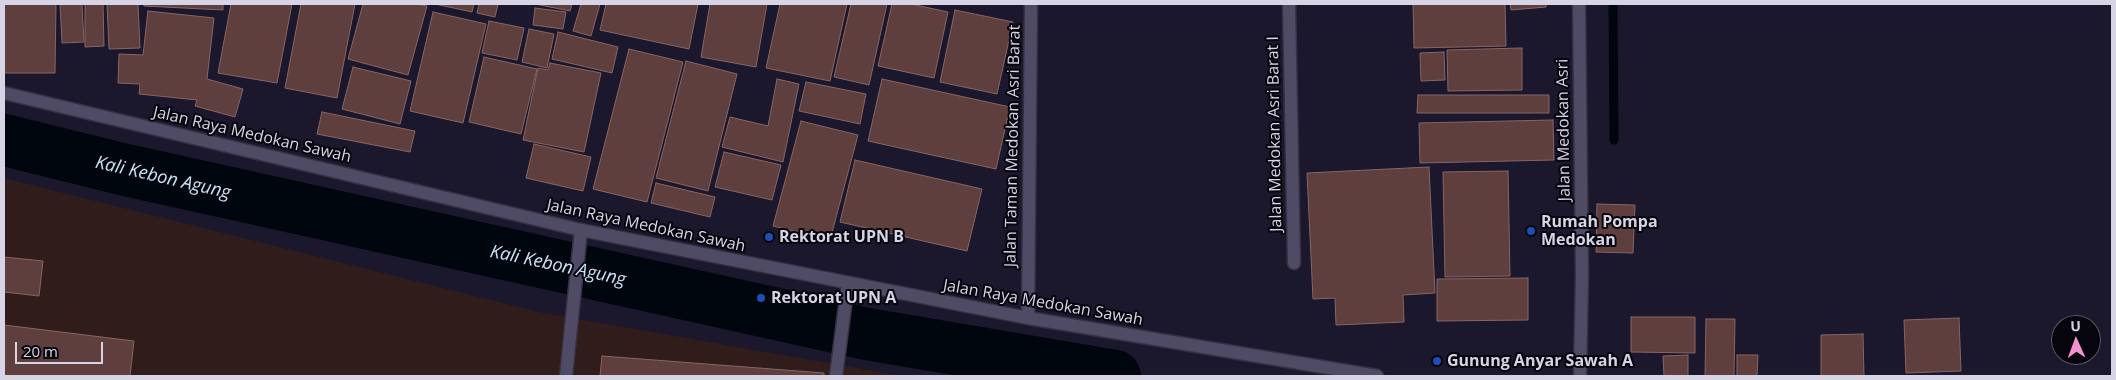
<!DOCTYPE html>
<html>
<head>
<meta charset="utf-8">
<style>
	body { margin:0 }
	#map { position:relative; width:2116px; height:380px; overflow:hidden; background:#1b172d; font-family:"Open Sans",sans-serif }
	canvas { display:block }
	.frame { position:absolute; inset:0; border:5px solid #d7d5e5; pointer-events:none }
	.north { position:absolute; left:2051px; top:315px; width:50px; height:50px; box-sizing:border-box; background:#06050d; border:1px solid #5a5863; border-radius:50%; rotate:358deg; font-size:14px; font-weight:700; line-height:20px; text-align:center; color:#d7d5e5 }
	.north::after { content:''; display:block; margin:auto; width:18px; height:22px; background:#f590d1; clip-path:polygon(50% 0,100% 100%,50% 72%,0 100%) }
	.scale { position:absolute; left:15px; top:342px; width:88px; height:22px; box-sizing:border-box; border:2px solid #d7d5e5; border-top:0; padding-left:6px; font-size:15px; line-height:18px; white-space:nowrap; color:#d7d5e5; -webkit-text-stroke:4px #06050d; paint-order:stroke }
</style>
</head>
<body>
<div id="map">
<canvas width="2116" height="380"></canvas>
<div class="frame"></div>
<div class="north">U</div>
<div class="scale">20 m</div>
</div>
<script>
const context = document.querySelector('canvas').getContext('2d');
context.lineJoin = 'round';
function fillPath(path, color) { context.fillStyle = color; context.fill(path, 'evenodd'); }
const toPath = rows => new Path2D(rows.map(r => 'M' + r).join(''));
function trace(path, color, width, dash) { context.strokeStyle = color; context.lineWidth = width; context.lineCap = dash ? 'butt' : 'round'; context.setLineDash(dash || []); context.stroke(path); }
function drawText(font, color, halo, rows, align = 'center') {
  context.font = font + ' "Open Sans",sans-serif'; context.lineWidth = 4; context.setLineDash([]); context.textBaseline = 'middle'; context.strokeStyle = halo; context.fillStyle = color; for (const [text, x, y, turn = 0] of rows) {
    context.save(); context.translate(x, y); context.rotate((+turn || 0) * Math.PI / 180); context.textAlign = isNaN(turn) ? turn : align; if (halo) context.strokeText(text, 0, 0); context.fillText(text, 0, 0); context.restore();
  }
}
fillPath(toPath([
	[4,178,539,312,902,376,4,376]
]), '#2f1c1b');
trace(toPath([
	[1613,4,1614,140]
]), '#00060d', 9);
trace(toPath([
	[4,140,126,170,867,334,1115,376]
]), '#00060d', 52);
const building = toPath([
	[4,4,56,4,55,73,4,73,4,4],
	[60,4,82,4,84,42,62,43,60,4],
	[85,4,103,4,104,46,85,47,85,4],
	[107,4,138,4,140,48,109,49,107,4],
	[144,4,223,4,223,10,144,6,144,4],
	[231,4,292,4,277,83,218,73,231,4],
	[301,4,355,4,337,98,285,88,301,4],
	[363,4,417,4,427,6,408,75,348,59,363,4],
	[435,4,474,4,472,12,435,4],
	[479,4,498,4,495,17,477,13,479,4],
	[535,4,572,4,570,11,535,4],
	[581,4,600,4,591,36,573,31,581,4],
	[606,4,698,4,689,49,600,30,606,4],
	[710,4,767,4,756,67,701,57,710,4],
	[780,4,847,4,830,81,766,68,780,4],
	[851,4,887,4,869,85,834,77,851,4],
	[892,4,911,4,948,12,934,78,878,66,892,4],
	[1413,4,1505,4,1506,46,1414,48,1413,4],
	[1510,4,1546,4,1546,7,1511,10,1510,4],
	[535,8,566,12,563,29,533,25,535,8],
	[955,10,1013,22,997,94,940,82,955,10],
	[148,11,214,18,207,79,243,89,235,117,195,106,197,100,139,94,140,84,118,83,119,54,143,55,148,11],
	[433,12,486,24,463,123,410,111,433,12],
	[489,21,524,28,517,60,482,53,489,21],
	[529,29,554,34,547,68,522,62,529,29],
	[558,32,618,47,612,73,552,59,558,32],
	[1522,48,1522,90,1448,91,1447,50,1522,48],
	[629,49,683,62,647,202,593,189,629,49],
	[1444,52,1445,80,1421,81,1420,53,1444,52],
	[484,57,537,69,521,134,469,122,484,57],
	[686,61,737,74,708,191,656,178,686,61],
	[550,63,601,73,584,152,523,140,538,68,548,70,550,63],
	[353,67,411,81,400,124,342,109,353,67],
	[777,79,799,84,783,162,722,147,730,117,768,126,777,79],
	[882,79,1010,107,996,169,868,141,882,79],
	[806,82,866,94,860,124,799,111,806,82],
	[1418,95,1549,95,1549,113,1417,113,1418,95],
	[322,112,415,131,410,152,317,134,322,112],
	[1553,120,1554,160,1420,163,1419,123,1553,120],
	[801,121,858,135,830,240,773,226,801,121],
	[534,144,591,157,583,191,526,178,534,144],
	[724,152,781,165,772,200,715,187,724,152],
	[855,160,982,189,967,251,840,222,855,160],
	[1429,167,1435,293,1403,295,1404,322,1336,325,1335,298,1313,299,1307,173,1429,167],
	[1508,171,1510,276,1445,277,1443,172,1508,171],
	[656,183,715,197,710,217,651,203,656,183],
	[1597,204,1635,205,1633,253,1596,252,1597,204],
	[4,257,43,261,39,296,4,292,4,257],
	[1528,278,1528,320,1437,321,1437,279,1528,278],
	[1631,317,1695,317,1695,353,1631,352,1631,317],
	[1959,318,1961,371,1906,373,1904,320,1959,318],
	[1706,319,1735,319,1734,376,1705,376,1706,319],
	[4,325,134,341,130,376,4,376,4,325],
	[1863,334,1864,376,1821,376,1821,335,1863,334],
	[1688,355,1688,376,1664,376,1663,356,1688,355],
	[1737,355,1758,355,1757,376,1737,376,1737,355],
	[602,356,824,373,824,376,600,376,602,356]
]);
fillPath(building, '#5e3f3e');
trace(building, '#876664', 1);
const service = toPath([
	[566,376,581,230],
	[836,376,848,283]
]);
const minor = toPath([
	[1289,4,1294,263],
	[1028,318,1031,4]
]);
const tertiary = toPath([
	[1579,4,1582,275,1580,376],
	[4,93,581,230,1028,318,1377,376]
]);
trace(service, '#343143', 15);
trace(minor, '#343143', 15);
trace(tertiary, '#343143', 15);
trace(service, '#4f4b65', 12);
trace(minor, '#4f4b65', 12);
trace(tertiary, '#4f4b65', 12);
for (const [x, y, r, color] of [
	[1531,231,5,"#1a4fb4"],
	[769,237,5,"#1a4fb4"],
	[761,298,5,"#1a4fb4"],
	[1437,361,5,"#1a4fb4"]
]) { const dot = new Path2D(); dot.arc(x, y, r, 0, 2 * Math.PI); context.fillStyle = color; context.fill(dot); trace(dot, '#06050d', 2); }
drawText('16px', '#d7d5e5', '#06050d', [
	["Jalan Medokan Asri",1564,130,-91],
	["Jalan Medokan Asri Barat I",1275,134,-91],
	["Jalan Raya Medokan Sawah",252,135,13],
	["Jalan Taman Medokan Asri Barat",1013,146,-89],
	["Jalan Raya Medokan Sawah",646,226,12],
	["Jalan Raya Medokan Sawah",1043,303,10]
]);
drawText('bold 16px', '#d7d5e5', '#06050d', [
	["Rumah Pompa",1541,222],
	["Medokan",1541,240],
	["Rektorat UPN B",779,237],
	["Rektorat UPN A",771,298],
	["Gunung Anyar Sawah A",1447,361]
], 'left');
drawText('italic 18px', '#c5e5f7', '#06050d', [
	["Kali Kebon Agung",163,178,13],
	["Kali Kebon Agung",558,266,12]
]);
</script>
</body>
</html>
